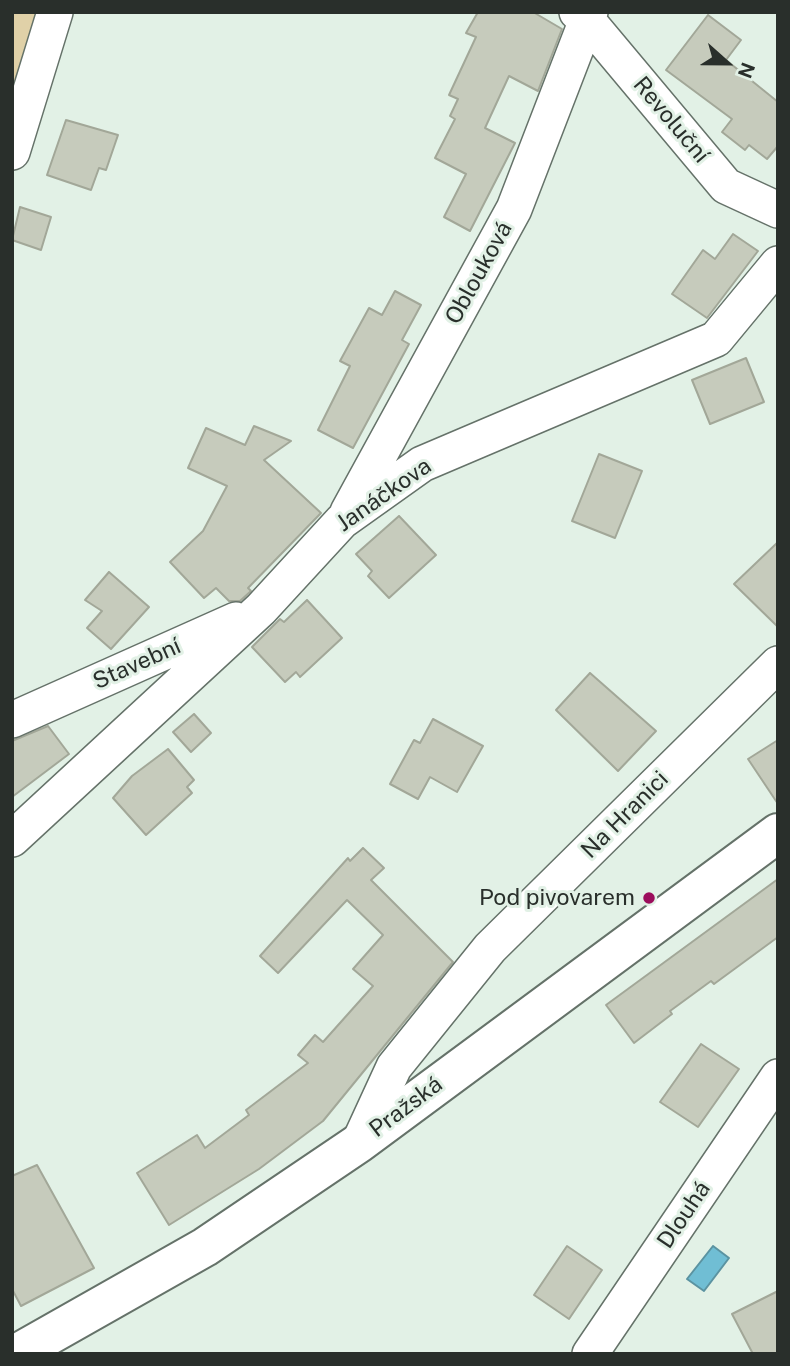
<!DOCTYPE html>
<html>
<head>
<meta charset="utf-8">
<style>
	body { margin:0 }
	#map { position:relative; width:790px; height:1366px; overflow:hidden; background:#e2f1e6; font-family:"Public Sans",sans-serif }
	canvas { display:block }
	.frame { position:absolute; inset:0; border:14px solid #292f2b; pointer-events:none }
	.north { position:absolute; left:692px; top:28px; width:70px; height:70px; -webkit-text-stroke:5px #e2f1e6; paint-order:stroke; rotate:111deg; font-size:19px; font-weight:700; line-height:28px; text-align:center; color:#292f2b }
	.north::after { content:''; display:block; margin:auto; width:24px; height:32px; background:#292f2b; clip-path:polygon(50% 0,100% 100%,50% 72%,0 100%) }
</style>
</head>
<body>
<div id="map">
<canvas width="790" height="1366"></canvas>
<div class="frame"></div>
<div class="north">N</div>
</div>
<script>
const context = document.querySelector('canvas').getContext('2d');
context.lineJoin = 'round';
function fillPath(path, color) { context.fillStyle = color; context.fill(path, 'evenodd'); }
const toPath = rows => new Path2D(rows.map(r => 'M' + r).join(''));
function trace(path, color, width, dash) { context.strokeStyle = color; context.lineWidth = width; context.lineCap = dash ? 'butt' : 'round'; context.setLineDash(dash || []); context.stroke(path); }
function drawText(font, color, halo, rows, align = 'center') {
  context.font = font + ' "Public Sans",sans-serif'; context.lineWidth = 6; context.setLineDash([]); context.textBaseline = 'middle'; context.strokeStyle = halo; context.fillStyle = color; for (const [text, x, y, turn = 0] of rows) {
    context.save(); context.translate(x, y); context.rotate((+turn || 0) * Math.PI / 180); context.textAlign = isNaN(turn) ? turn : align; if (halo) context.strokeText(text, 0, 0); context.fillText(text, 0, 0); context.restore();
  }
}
fillPath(toPath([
	[12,12,36,12,12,93]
]), '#e0d1a8');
const water = toPath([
	[713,1246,729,1258,704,1291,687,1279,713,1246]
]);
fillPath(water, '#70bed4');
trace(water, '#5b93a1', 2);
const building = toPath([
	[478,12,533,12,562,29,538,91,509,76,485,128,515,143,470,231,444,217,466,174,435,158,455,119,450,116,458,99,449,95,476,37,466,33,478,12],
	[708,15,741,40,726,60,778,102,778,146,767,159,749,145,745,150,722,132,732,119,666,70,708,15],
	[66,120,118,135,106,170,99,168,91,190,47,175,66,120],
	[20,207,51,217,41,250,12,240,20,207],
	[733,234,758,251,707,318,672,294,703,250,715,259,733,234],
	[395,291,421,305,402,340,409,344,353,448,318,430,350,366,340,361,369,308,382,315,395,291],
	[746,358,764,402,710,424,692,380,746,358],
	[254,426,291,441,264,460,321,513,248,588,251,591,240,601,229,601,216,588,204,598,170,562,203,531,227,486,188,468,206,428,245,445,254,426],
	[599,454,642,471,615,538,572,521,599,454],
	[399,516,436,555,389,598,368,576,372,571,356,554,399,516],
	[778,542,778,627,734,584,778,542],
	[109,572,149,607,111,649,87,628,102,611,85,600,109,572],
	[307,600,342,638,300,677,296,672,285,682,252,647,280,619,284,622,307,600],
	[590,673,656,731,618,771,556,710,590,673],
	[194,714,211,733,191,752,173,732,194,714],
	[433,719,483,746,457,792,430,777,418,799,390,784,414,740,420,743,433,719],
	[48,726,69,754,12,797,12,741,48,726],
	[778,740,778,804,748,759,778,740],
	[168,749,194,780,187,787,192,793,146,835,113,798,132,776,168,749],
	[363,848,384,868,371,880,453,962,323,1121,259,1169,169,1225,137,1173,197,1135,205,1148,249,1115,246,1110,308,1063,298,1055,315,1035,323,1042,373,986,353,969,383,935,347,900,278,973,260,956,348,858,350,861,363,848],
	[778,879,778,937,714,984,711,981,670,1011,672,1014,634,1043,606,1005,778,879],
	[701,1044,739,1069,698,1127,660,1102,701,1044],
	[37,1165,94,1268,21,1306,12,1289,12,1176,37,1165],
	[567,1246,602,1270,569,1319,534,1295,567,1246],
	[778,1291,778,1354,753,1354,732,1314,778,1291]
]);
fillPath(building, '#c6cbbc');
trace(building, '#a2a798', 2);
const minor = toPath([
	[577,12,587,20,726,186,778,210],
	[12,152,55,12],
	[348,512,514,209,590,12],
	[12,720,236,620],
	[12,839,261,609,342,521,422,464,716,339,778,264],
	[359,1143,394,1067,490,948,778,664],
	[590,1354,778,1077]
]);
const secondary = toPath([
	[16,1354,205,1247,359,1143,778,833]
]);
trace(minor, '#657269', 38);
trace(secondary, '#657269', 42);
trace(minor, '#fff', 35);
trace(secondary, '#fff', 38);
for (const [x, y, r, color] of [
	[649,898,7,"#9b0d5c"]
]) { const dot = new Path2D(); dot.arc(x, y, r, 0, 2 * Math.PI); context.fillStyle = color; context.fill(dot); trace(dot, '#e2f1e6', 2.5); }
drawText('23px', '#292f2b', '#e2f1e6', [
	["Revoluční",671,120,50],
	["Oblouková",479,273,-61],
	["Janáčkova",384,495,-35],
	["Stavební",137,664,-24],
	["Na Hranici",625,815,-45],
	["Pražská",406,1107,-37],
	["Dlouhá",684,1215,-56]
]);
drawText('23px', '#292f2b', '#e2f1e6', [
	["Pod pivovarem",635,898]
], 'right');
</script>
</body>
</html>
